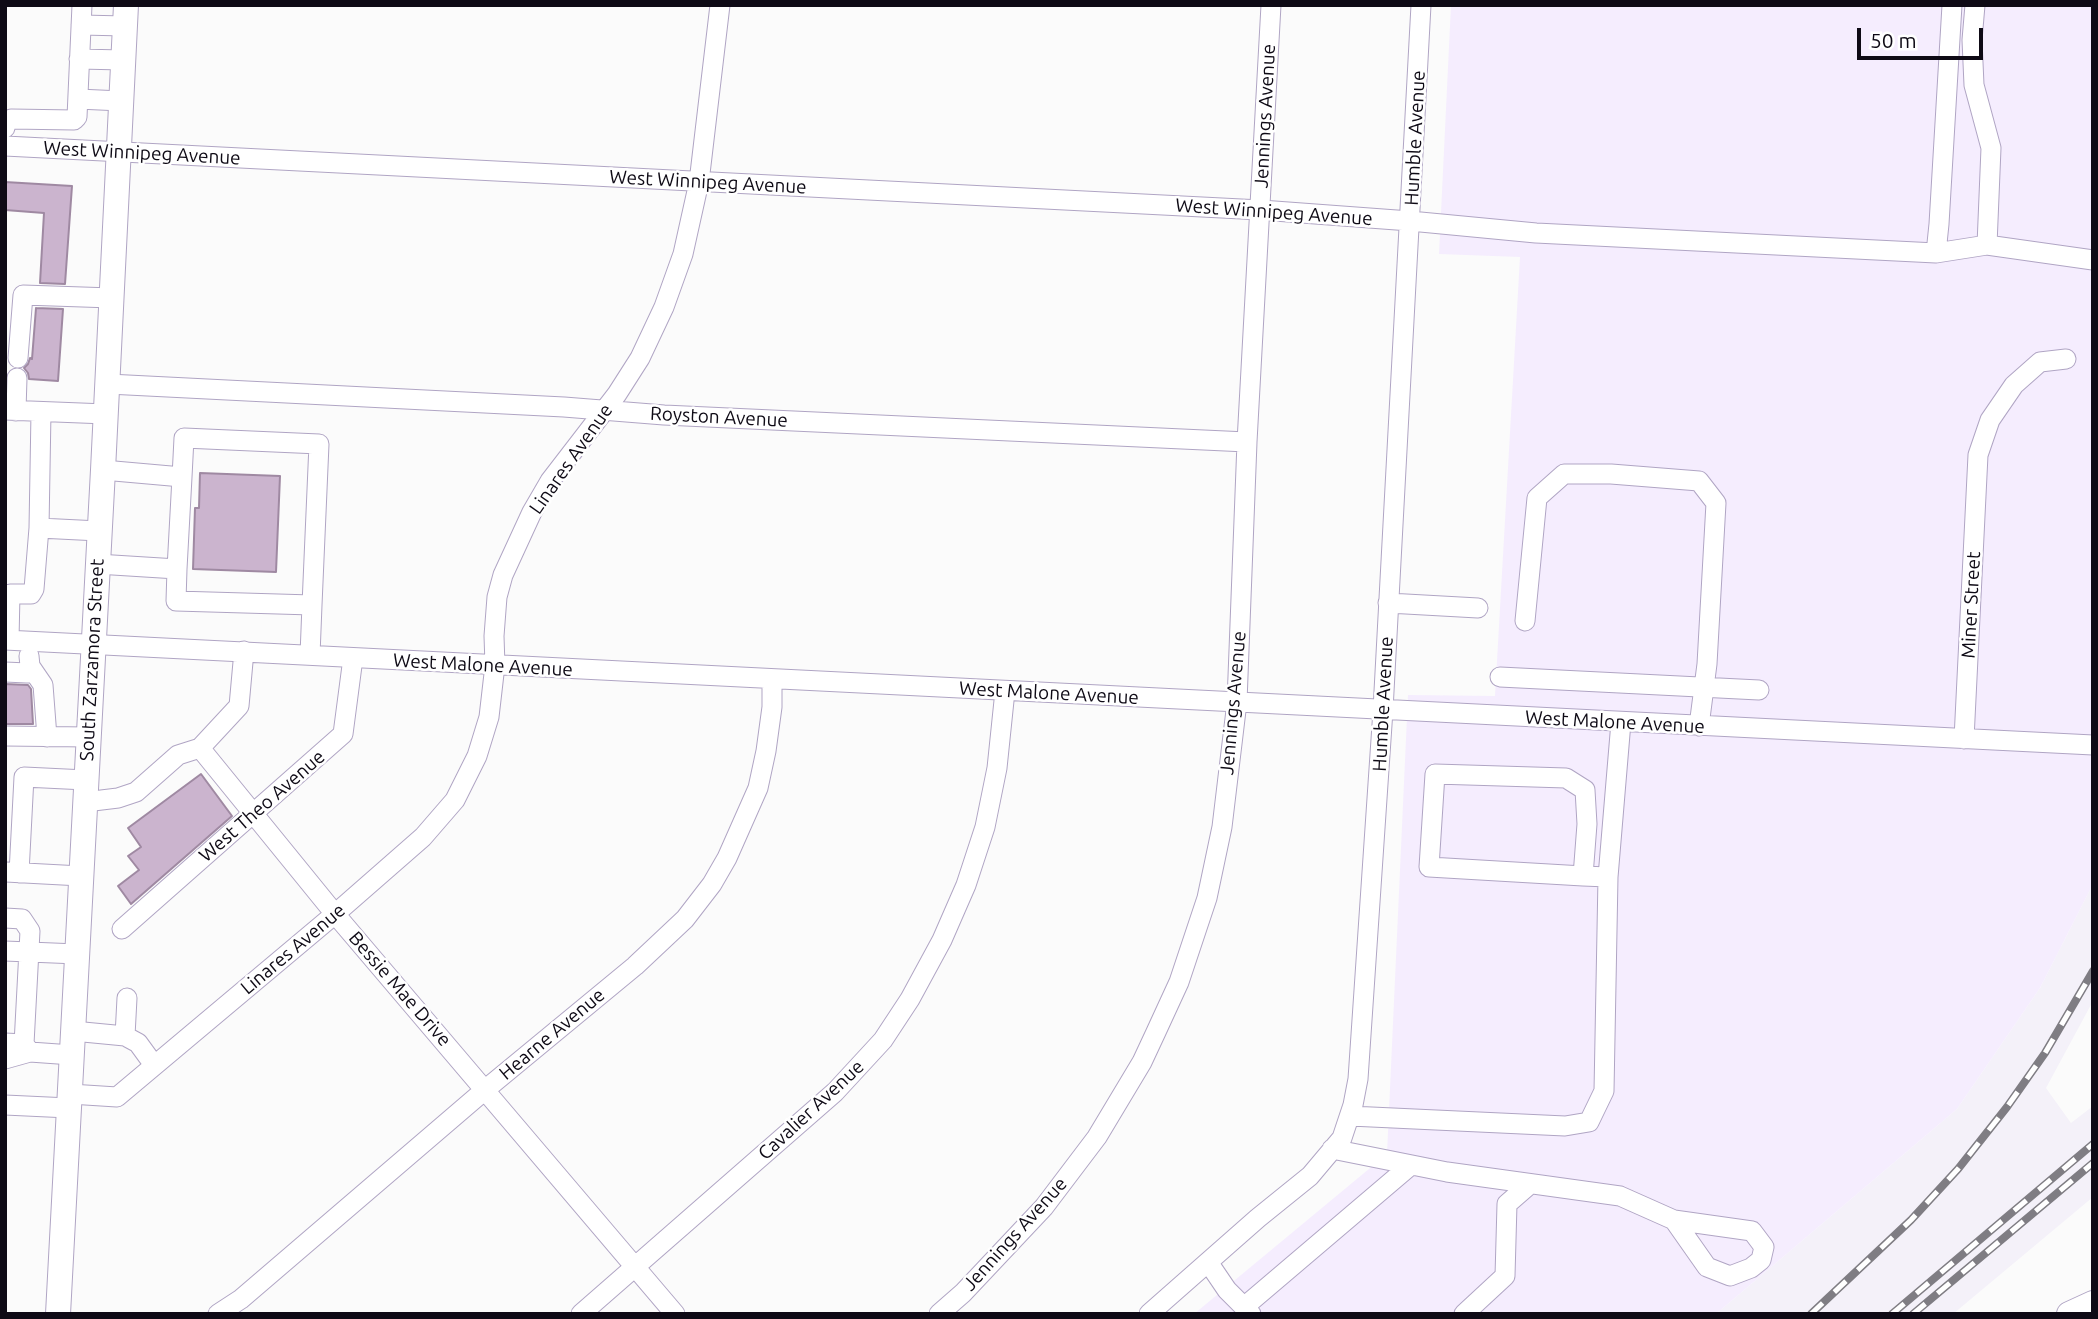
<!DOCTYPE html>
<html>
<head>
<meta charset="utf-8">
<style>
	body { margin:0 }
	#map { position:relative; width:2098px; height:1319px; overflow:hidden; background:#fbfbfb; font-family:Ubuntu,sans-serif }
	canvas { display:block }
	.frame { position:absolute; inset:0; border:7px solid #0e0a15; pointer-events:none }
	.scale { position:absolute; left:1857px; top:28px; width:126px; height:32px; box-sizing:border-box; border:4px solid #0e0a15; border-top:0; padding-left:9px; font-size:21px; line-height:24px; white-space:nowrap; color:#0e0a15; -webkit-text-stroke:5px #fff; paint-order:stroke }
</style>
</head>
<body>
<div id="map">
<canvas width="2098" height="1319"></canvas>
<div class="frame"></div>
<div class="scale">50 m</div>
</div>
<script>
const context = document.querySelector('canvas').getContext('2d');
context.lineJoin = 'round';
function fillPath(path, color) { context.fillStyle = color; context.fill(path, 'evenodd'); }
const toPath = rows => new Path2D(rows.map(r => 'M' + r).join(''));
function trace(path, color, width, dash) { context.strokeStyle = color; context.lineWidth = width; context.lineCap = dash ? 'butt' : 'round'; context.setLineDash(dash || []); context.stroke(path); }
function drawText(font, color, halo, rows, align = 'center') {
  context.font = font + ' Ubuntu,sans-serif'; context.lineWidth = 5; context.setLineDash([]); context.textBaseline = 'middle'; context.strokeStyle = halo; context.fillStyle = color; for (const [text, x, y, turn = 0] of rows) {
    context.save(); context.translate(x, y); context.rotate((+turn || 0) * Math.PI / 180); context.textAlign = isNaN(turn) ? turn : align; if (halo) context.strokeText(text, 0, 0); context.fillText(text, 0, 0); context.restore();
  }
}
fillPath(toPath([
	[2093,884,2093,1001,2046,1088,2071,1123,2093,1106,2093,1197,1953,1314,1716,1314,1957,1109,2040,988]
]), '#f4f1f9');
fillPath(toPath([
	[1451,5,2093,5,2093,884,2040,988,1957,1109,1716,1314,1194,1314,1387,1154,1408,695,1495,696,1520,257,1439,254]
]), '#f5edfe');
const building = toPath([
	[5,182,72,186,65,284,40,283,44,213,5,210,5,182],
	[36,308,63,309,58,381,29,379,28,373,24,368,28,364,30,358,32,359,36,308],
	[200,473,280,476,276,572,193,569,195,508,199,508,200,473],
	[5,684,28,685,31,689,33,724,5,724,5,684],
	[201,774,232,816,131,904,118,886,139,870,128,856,141,847,128,828,201,774]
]);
fillPath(building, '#cbb4ce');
trace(building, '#9f89a2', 2);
const minor = toPath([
	[1975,5,1972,40,1974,85,1991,148,1987,245],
	[81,25,125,26],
	[79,59,123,60],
	[78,99,121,101],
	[5,128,6,121,11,119,74,120,77,117,82,5],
	[5,146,1261,210,1410,221,1536,233,1936,253,1987,245,2093,260],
	[1936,253,1939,224,1952,5],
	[18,358,23,295,112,298],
	[108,384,564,407,664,415,1247,442],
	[5,410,106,414],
	[16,411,17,378],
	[182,477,184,438,319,444,312,605],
	[39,528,41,412],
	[97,564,177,569,182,477,103,470],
	[177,569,176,601,312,605,310,655],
	[1388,603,1478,608],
	[1525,621,1537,498,1564,474,1611,474,1699,481,1716,503,1707,664,1699,726],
	[5,640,2093,745],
	[9,640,10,594,31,594,34,589,39,528,99,531],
	[244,651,239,706,200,748,335,914,675,1314],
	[30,666,43,685,47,737],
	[5,672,27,673,30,666,29,656],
	[1500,677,1759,690],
	[5,736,88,737],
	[1964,739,1978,455,1990,420,2014,385,2040,362,2066,359],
	[85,802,118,798,136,792,178,755,200,748],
	[6,872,81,876],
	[19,873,24,777,86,780],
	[1583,876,1587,824,1585,790,1566,778,1435,774,1429,867,1583,876,1608,877,1621,722],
	[5,918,22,919,30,931,24,1044,30,1052,72,1055],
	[122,929,343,734,353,658],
	[5,951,77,954],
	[73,1031,125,1036,138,1043,154,1065],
	[125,1036,127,998],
	[5,1043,24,1044],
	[5,1059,30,1052],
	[70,1094,117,1097,335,914,423,837,455,800,477,756,489,717,495,665,494,636,497,597,503,575,532,512,550,481,617,394,640,358,664,307,683,254,699,182,720,5],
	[5,1105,69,1108],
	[1350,1116,1565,1126,1589,1122,1604,1091,1608,877],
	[1332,1149,1447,1172,1620,1196,1674,1220,1707,1267,1730,1276,1751,1268,1761,1260,1764,1247,1752,1231,1674,1220],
	[1208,1262,1227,1290,1251,1314],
	[1244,1307,1411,1165],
	[218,1314,241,1299,486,1089,635,966,685,919,712,884,727,858,758,788,766,751,772,707,772,680],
	[581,1314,835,1092,883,1040,910,999,942,940,966,885,985,827,997,768,1005,691],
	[939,1314,963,1293,1044,1207,1097,1137,1142,1062,1156,1032,1179,982,1207,898,1222,827,1237,702,1247,442,1271,5],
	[1149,1314,1258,1218,1310,1176,1342,1138,1353,1105,1358,1079,1383,710,1421,5],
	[1464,1314,1505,1276,1507,1204,1530,1184]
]);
const major = toPath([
	[58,1314,103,470,126,5],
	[2069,1314,2093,1303]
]);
trace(minor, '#b0a5c4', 21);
trace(major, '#b0a5c4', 26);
trace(minor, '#fff', 19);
trace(major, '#fff', 24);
const rail = toPath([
	[1811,1314,1911,1220,1958,1169,2007,1107,2045,1053,2093,971],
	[1892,1314,2093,1144],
	[1913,1314,2093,1163]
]);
trace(rail, '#7f7d83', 8);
trace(rail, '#fff', 5, [16]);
drawText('19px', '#0e0a15', '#fff', [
	["Jennings Avenue",1265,116,-87],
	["Humble Avenue",1415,138,-87],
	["West Winnipeg Avenue",142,153,3],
	["West Winnipeg Avenue",708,182,3],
	["West Winnipeg Avenue",1274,212,4],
	["Royston Avenue",719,417,3],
	["Linares Avenue",571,459,-55],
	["Miner Street",1971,605,-87],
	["South Zarzamora Street",92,660,-87],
	["West Malone Avenue",483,665,3],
	["West Malone Avenue",1049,693,3],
	["Jennings Avenue",1233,703,-85],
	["Humble Avenue",1383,704,-87],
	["West Malone Avenue",1615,722,3],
	["West Theo Avenue",262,806,-41],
	["Linares Avenue",293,949,-40],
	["Bessie Mae Drive",400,989,49],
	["Hearne Avenue",552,1034,-40],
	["Cavalier Avenue",811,1110,-43],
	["Jennings Avenue",1015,1234,-48]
]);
</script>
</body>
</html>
